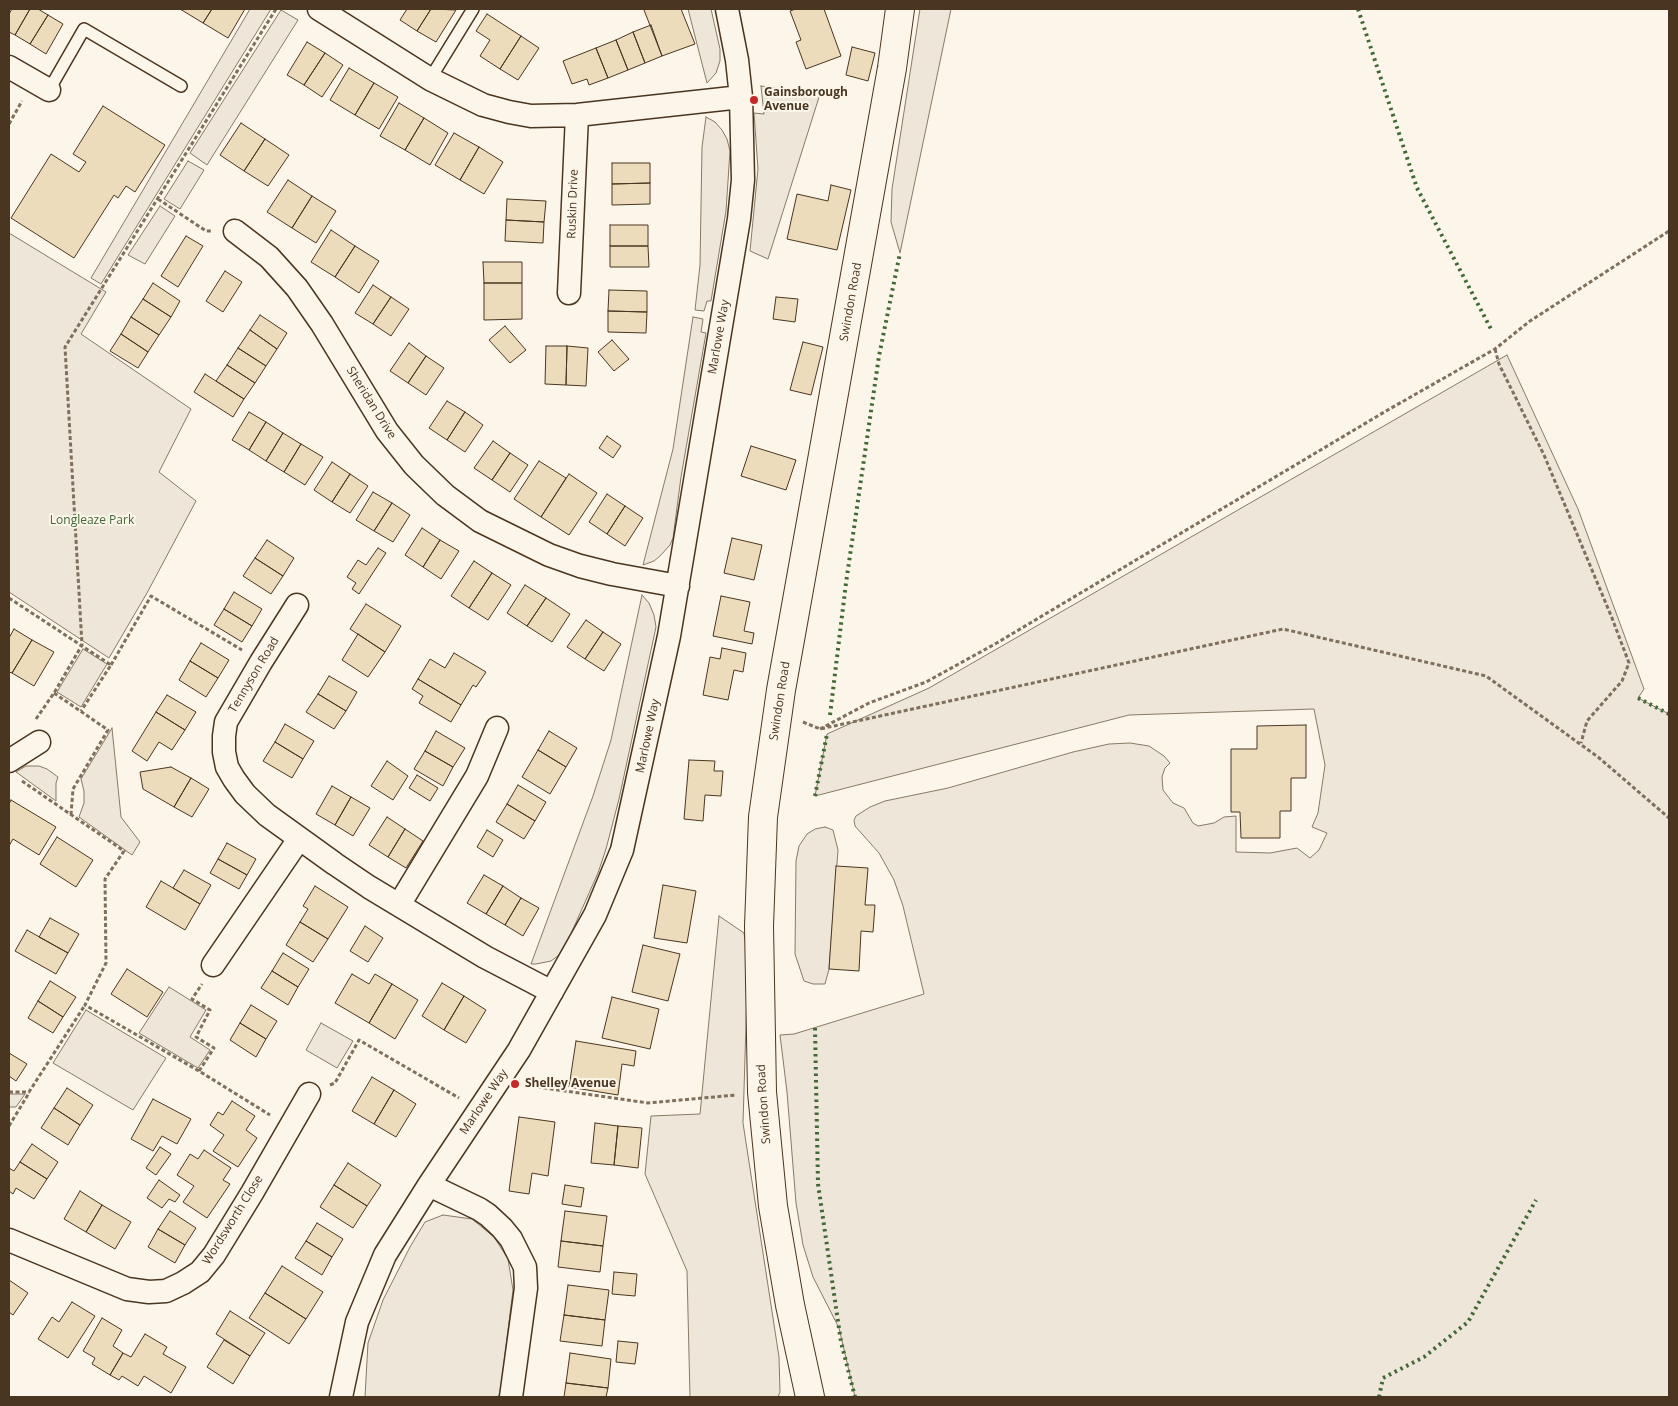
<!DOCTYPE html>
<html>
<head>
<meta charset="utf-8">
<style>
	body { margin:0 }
	#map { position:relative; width:1678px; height:1406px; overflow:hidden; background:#fbf6e9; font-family:"Open Sans",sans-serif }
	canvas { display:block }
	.frame { position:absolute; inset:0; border:10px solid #4a3520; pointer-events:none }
</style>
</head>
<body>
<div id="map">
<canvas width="1678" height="1406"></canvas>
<div class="frame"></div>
</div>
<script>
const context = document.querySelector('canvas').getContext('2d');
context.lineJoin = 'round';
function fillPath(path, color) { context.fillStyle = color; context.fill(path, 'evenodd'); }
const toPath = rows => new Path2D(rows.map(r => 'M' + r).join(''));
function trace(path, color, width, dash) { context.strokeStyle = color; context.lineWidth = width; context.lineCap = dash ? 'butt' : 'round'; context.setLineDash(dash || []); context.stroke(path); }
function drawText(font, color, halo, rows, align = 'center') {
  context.font = font + ' "Open Sans",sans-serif'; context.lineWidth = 4; context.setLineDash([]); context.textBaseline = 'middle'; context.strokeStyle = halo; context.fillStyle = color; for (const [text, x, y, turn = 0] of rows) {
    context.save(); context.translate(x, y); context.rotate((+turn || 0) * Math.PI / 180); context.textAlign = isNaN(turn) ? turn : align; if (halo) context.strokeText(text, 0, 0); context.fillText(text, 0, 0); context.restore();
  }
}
const green = toPath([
	[250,9,271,9,101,284,91,278,250,9],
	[688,9,711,9,720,49,720,61,716,73,707,83,688,9],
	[920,9,951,9,900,253,891,222,892,189,920,9],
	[281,10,298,20,207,165,190,153,281,10],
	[761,86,820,94,768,259,750,251,758,169,754,113,764,114,761,86],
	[706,117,715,122,722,130,727,139,730,151,726,211,711,301,707,301,704,311,695,310,700,265,702,147,706,117],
	[188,161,204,170,180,209,164,199,188,161],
	[160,206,175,216,145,264,128,255,160,206],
	[9,233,106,292,81,334,191,409,159,472,196,501,147,593,109,658,9,592,9,233],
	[693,317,703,319,701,332,706,333,681,477,673,538,670,545,660,556,654,561,643,565,673,449,693,317],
	[1507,355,1578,509,1644,689,1638,698,1669,714,1669,1397,855,1397,839,1328,813,1277,803,1245,796,1203,787,1092,780,1035,794,1034,924,994,903,906,894,880,879,853,855,826,854,820,856,816,870,807,885,801,948,788,1073,752,1109,744,1130,743,1149,746,1164,756,1170,763,1165,768,1162,777,1163,790,1173,803,1184,808,1193,823,1198,826,1214,823,1224,817,1236,816,1236,852,1270,853,1297,848,1310,858,1319,850,1327,833,1312,827,1318,813,1325,765,1314,709,1129,715,815,796,827,734,929,688,1507,355],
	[642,595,649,603,654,615,656,627,619,799,606,849,598,873,565,947,559,955,551,961,536,964,531,964,593,796,611,740,642,595],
	[83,649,107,664,81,707,57,692,83,649],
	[112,728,121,817,140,842,132,855,79,817,84,803,84,791,81,779,112,728],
	[26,766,39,766,47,769,58,777,56,783,56,801,16,772,26,766],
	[825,827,833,830,838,850,829,969,825,984,813,984,804,981,795,954,796,861,799,846,807,834,815,829,825,827],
	[719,916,744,933,748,959,743,1123,779,1357,780,1392,778,1397,690,1397,687,1271,645,1174,651,1116,700,1114,719,916],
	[169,987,206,1010,190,1037,210,1050,198,1068,139,1033,169,987],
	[86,1010,166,1058,133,1110,53,1063,86,1010],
	[321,1023,353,1041,337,1068,306,1050,321,1023],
	[9,1094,25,1094,16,1107,9,1107,9,1094],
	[443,1215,472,1219,494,1237,508,1259,513,1290,500,1395,496,1397,365,1397,368,1343,383,1300,410,1247,425,1222,443,1215]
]);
fillPath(green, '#ede6d9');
trace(green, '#887966', 1);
const building = toPath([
	[12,9,30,9,15,35,9,32,9,14,12,9],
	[30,9,38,9,48,15,30,44,15,35,30,9],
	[180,9,212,9,203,23,180,9],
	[212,9,245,9,228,38,203,23,212,9],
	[407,9,431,9,417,31,400,20,407,9],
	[431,9,456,10,436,42,417,31,431,9],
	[647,9,681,9,695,44,662,56,644,10,647,9],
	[796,9,824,9,841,56,806,69,796,42,801,40,790,11,796,9],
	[487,14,521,36,500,69,480,56,490,40,476,31,487,14],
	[48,15,63,24,46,54,30,44,48,15],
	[651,25,662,56,645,63,633,32,651,25],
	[633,32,645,63,628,70,616,40,633,32],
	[521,36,539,48,518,80,500,69,521,36],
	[616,40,628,70,608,78,596,48,616,40],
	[307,42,325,53,304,85,287,75,307,42],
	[852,47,875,53,868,81,846,75,852,47],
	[596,48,608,78,589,85,587,79,572,84,563,61,596,48],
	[325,53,343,65,322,97,304,85,325,53],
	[349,68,374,83,355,115,330,100,349,68],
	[374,83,398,97,379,129,355,115,374,83],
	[399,103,424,118,405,150,380,136,399,103],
	[103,106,165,145,135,192,126,186,118,198,114,195,74,258,11,218,51,154,79,172,86,162,73,154,103,106],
	[424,118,448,133,430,165,405,150,424,118],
	[241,123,265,139,244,171,220,155,241,123],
	[454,133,479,147,460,180,435,165,454,133],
	[265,139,289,155,268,186,244,171,265,139],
	[479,147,503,162,484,194,460,180,479,147],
	[612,163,650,163,650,183,612,184,612,163],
	[288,180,312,196,292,228,267,212,288,180],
	[650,183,650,204,612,205,612,184,650,183],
	[831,185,851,190,837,250,787,239,797,194,828,201,831,185],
	[312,196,336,211,316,243,292,228,312,196],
	[507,199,546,201,544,222,506,220,507,199],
	[506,220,544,222,543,243,505,241,506,220],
	[610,225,648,225,648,246,610,246,610,225],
	[331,230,355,246,335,277,311,262,331,230],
	[186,236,203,246,178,287,161,276,186,236],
	[355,246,379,261,359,293,335,277,355,246],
	[610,246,648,246,649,267,610,267,610,246],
	[483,262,522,262,522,283,484,283,483,262],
	[225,271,242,282,223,312,206,301,225,271],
	[153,283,180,301,171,317,143,299,153,283],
	[484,283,522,283,522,319,484,320,484,283],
	[373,285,391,297,373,324,355,313,373,285],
	[609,290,647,291,647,312,608,311,609,290],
	[391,297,409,309,391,336,373,324,391,297],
	[776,297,798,299,795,322,773,319,776,297],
	[143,299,171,317,159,335,131,317,143,299],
	[608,311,647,312,646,333,608,332,608,311],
	[260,315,287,333,277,349,250,330,260,315],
	[131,317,159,335,148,352,121,334,131,317],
	[505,326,526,350,510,363,489,340,505,326],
	[250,330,277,349,266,366,238,348,250,330],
	[121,334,148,352,138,368,110,351,121,334],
	[612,340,629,359,614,371,598,352,612,340],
	[803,342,823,347,811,395,790,390,803,342],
	[409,343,426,356,408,383,390,371,409,343],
	[546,346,567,346,566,385,545,384,546,346],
	[567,346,588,348,586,386,566,385,567,346],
	[238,348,266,366,255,383,227,365,238,348],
	[426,356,444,368,426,395,408,383,426,356],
	[227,365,255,383,244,399,216,381,227,365],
	[205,374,244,399,233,417,194,392,205,374],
	[447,401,465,412,447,440,429,428,447,401],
	[249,412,266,422,249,450,232,440,249,412],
	[465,412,483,425,465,452,447,440,465,412],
	[266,422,283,433,266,461,249,450,266,422],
	[283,433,301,444,284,472,266,461,283,433],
	[607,436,621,446,613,458,599,448,607,436],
	[493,441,510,453,492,480,474,468,493,441],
	[301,444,323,457,305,485,284,472,301,444],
	[751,446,796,460,786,490,741,476,751,446],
	[510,453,528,465,510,492,492,480,510,453],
	[539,461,566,478,541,517,514,499,539,461],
	[332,462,350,474,332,502,314,490,332,462],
	[350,474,368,486,350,513,332,502,350,474],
	[569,474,597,493,569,535,541,517,569,474],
	[373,492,392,503,374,531,356,520,373,492],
	[607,494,625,506,607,534,589,522,607,494],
	[392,503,410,515,393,542,374,531,392,503],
	[625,506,643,518,625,546,607,534,625,506],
	[422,528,440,540,423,567,405,555,422,528],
	[732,538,762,545,754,580,724,573,732,538],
	[267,540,294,558,283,576,255,558,267,540],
	[440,540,459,551,441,579,423,567,440,540],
	[378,548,386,553,359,594,352,589,356,583,347,577,358,560,366,565,378,548],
	[255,558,283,576,271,594,243,576,255,558],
	[474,561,492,573,469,608,451,596,474,561],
	[492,573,511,585,488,620,469,608,492,573],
	[525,585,546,598,527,626,507,613,525,585],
	[234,592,262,609,252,626,224,609,234,592],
	[721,596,750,602,744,631,754,633,752,644,713,636,721,596],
	[546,598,570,614,552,642,527,626,546,598],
	[366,604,401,626,385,652,350,629,366,604],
	[224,609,252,626,242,642,214,625,224,609],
	[586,620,603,632,585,659,567,647,586,620],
	[14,629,32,640,12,673,9,672,9,638,14,629],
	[603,632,621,644,604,671,585,659,603,632],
	[358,634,385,652,368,677,342,660,358,634],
	[32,640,54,652,34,686,12,673,32,640],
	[201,643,229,660,218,678,190,661,201,643],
	[722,648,746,653,743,672,734,670,728,700,703,695,710,657,720,659,722,648],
	[454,653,486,672,476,687,473,685,461,705,418,679,430,659,445,668,454,653],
	[190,661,218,678,206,697,179,680,190,661],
	[329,676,357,692,346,711,318,694,329,676],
	[418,679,461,705,451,722,419,703,423,696,412,689,418,679],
	[318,694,346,711,334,729,306,712,318,694],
	[167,695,196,712,185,730,156,712,167,695],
	[156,712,185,730,172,750,159,742,147,761,132,751,156,712],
	[285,724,314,741,303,759,275,742,285,724],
	[1306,725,1306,778,1291,778,1291,811,1280,811,1280,838,1241,838,1240,812,1231,812,1231,749,1257,749,1257,726,1306,725],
	[436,731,465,748,453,767,425,751,436,731],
	[549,731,577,748,566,767,538,750,549,731],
	[275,742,303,759,292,778,263,761,275,742],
	[538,750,566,767,550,794,522,777,538,750],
	[425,751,453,767,443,786,414,769,425,751],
	[689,760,715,761,714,771,723,771,721,796,705,795,703,821,684,819,689,760],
	[387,761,408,776,393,800,371,786,387,761],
	[171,767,191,778,174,807,143,789,140,772,171,767],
	[417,775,438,788,430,801,409,788,417,775],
	[191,778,209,789,192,817,174,807,191,778],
	[518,785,546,802,535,821,507,804,518,785],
	[332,786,351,797,335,825,316,814,332,786],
	[351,797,370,808,353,836,335,825,351,797],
	[11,800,56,827,39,855,13,839,9,846,9,804,11,800],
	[507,804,535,821,524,839,496,822,507,804],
	[387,817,405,829,388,857,369,845,387,817],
	[405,829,423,841,406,868,388,857,405,829],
	[487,830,503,840,493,857,477,847,487,830],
	[57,837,93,860,76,887,40,864,57,837],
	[227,843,256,859,247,875,218,859,227,843],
	[218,859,247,875,239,889,210,873,218,859],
	[836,866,868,868,865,905,875,905,873,932,861,931,859,971,829,969,836,866],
	[184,870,211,885,200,904,173,888,184,870],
	[484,875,503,886,486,914,467,903,484,875],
	[161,881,200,904,185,930,146,907,161,881],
	[663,885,696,891,687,943,654,938,663,885],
	[315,886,348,907,328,939,300,922,308,909,303,906,315,886],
	[503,886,521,898,505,925,486,914,503,886],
	[521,898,539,908,523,936,505,925,521,898],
	[50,918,79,934,68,953,39,937,50,918],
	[300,922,328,939,313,962,286,945,300,922],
	[365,926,383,938,368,962,350,951,365,926],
	[27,930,68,953,56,974,15,951,27,930],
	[643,945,680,954,668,1001,632,992,643,945],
	[283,953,309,969,298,987,272,971,283,953],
	[127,969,163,992,147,1017,111,994,127,969],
	[272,971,298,987,288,1005,261,988,272,971],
	[352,974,369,984,375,974,392,984,369,1023,335,1003,352,974],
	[50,981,76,997,63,1017,38,1001,50,981],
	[442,983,464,996,444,1030,422,1016,442,983],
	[392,984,418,1000,395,1039,369,1023,392,984],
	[464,996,486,1010,466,1043,444,1030,464,996],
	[612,997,659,1009,650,1049,602,1038,612,997],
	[38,1001,63,1017,53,1033,28,1018,38,1001],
	[251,1005,277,1021,266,1039,240,1023,251,1005],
	[240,1023,266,1039,256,1057,230,1040,240,1023],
	[576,1041,636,1051,634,1066,622,1064,618,1095,569,1087,576,1041],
	[9,1053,27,1064,16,1081,9,1076,9,1053],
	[372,1077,394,1090,374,1124,352,1111,372,1077],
	[67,1088,93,1105,80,1125,54,1108,67,1088],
	[394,1090,416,1104,396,1137,374,1124,394,1090],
	[153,1099,191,1119,177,1144,162,1136,153,1151,131,1139,153,1099],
	[232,1101,255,1116,246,1130,257,1138,238,1167,213,1151,224,1135,210,1125,218,1112,223,1115,232,1101],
	[54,1108,80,1125,68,1145,41,1128,54,1108],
	[519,1117,555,1122,548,1176,532,1173,529,1194,509,1191,519,1117],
	[595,1123,618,1126,614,1165,591,1163,595,1123],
	[618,1126,642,1128,638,1168,614,1165,618,1126],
	[32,1144,58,1162,47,1179,20,1162,32,1144],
	[160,1147,171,1154,156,1175,146,1168,160,1147],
	[204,1150,231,1168,223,1180,230,1184,207,1218,183,1202,194,1186,177,1175,190,1154,198,1159,204,1150],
	[20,1162,47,1179,34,1199,16,1188,13,1194,9,1191,9,1168,14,1171,20,1162],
	[348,1163,381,1185,367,1206,334,1185,348,1163],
	[159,1180,180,1195,175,1202,169,1199,162,1208,147,1198,159,1180],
	[334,1185,367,1206,353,1228,320,1207,334,1185],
	[565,1185,584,1188,581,1207,562,1204,565,1185],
	[80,1191,102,1205,86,1232,64,1219,80,1191],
	[102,1205,131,1222,115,1249,86,1232,102,1205],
	[170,1211,196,1228,185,1245,158,1229,170,1211],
	[565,1211,607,1216,603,1246,561,1241,565,1211],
	[317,1223,343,1239,332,1257,306,1241,317,1223],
	[158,1229,185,1245,175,1263,148,1247,158,1229],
	[306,1241,332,1257,322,1275,295,1258,306,1241],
	[561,1241,603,1246,600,1272,558,1267,561,1241],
	[282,1266,323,1292,306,1319,265,1293,282,1266],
	[614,1272,637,1274,635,1296,612,1294,614,1272],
	[9,1280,28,1293,13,1315,9,1312,9,1280],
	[568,1285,609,1290,605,1320,564,1315,568,1285],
	[265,1293,306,1319,289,1344,249,1318,265,1293],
	[72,1302,95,1316,68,1358,38,1339,52,1317,59,1322,72,1302],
	[230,1311,265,1333,250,1356,216,1334,230,1311],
	[564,1315,605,1320,602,1346,560,1341,564,1315],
	[102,1318,122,1330,113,1346,123,1353,110,1375,92,1364,95,1358,83,1351,102,1318],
	[145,1334,167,1347,163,1354,186,1367,171,1393,144,1376,138,1386,122,1376,119,1380,110,1375,123,1353,131,1357,145,1334],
	[224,1340,250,1356,233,1384,207,1367,224,1340],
	[618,1341,638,1343,635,1364,616,1362,618,1341],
	[570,1353,611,1359,608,1388,566,1383,570,1353],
	[566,1383,608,1388,606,1397,564,1397,566,1383]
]);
fillPath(building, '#ecdcbc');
trace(building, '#4a3520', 1);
const service = toPath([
	[430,79,473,9],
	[49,90,84,29,181,86]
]);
const minor = toPath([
	[319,9,430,79,483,105,509,112,531,116,577,115,741,97],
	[9,67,49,90],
	[235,231,269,257,297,288,322,324,387,431,414,465,445,495,480,521,549,555,580,566,612,574,678,586],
	[569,293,577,115],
	[297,605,261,662,226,722,224,736,224,752,227,767,234,779,245,794,267,815,335,864,369,887,485,957,552,992],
	[9,761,39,742],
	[399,905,477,776,497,728],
	[213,965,299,839],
	[429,1185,479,1209,488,1215,502,1228,511,1239,525,1267,526,1288,511,1397],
	[9,1240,127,1289,149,1292,166,1291,183,1283,200,1272,214,1255,252,1193,309,1094],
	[341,1397,357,1322,385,1255,429,1185,519,1050,595,915,622,850,669,636,739,219,743,180,741,97,737,60,727,9]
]);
const primary = toPath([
	[810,1397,790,1305,773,1206,762,1092,759,926,763,817,781,690,892,68,900,9]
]);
trace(service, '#4a3520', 14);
trace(minor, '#4a3520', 25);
trace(primary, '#4a3520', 30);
trace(toPath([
	[9,124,22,101],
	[158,199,206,231,212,231],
	[1495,349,1499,364,1544,455,1612,618,1629,663,1622,681,1587,721,1581,743],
	[9,598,111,665,81,711],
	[111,665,151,596,242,650],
	[54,693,108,730,73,789,71,814],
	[36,719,54,693,82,645,65,347,276,9],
	[803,722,820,729,1283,629,1486,676,1598,757,1669,818],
	[820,729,869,703,926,682,995,644,1386,411,1495,349,1530,321,1669,231],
	[22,781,124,851,105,879,106,963,85,1005,199,1071,270,1115],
	[199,1071,214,1048,196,1037,210,1010,192,999,202,984],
	[330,1085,335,1083,359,1040,459,1098],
	[524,1085,648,1103,736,1095],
	[9,1092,29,1092,85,1005],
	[9,1126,29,1093]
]), '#7f6f5c', 3, [4, 2.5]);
trace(service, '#fbf6e9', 11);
trace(minor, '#fbf6e9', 22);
trace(primary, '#fbf6e9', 28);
trace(toPath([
	[1358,9,1417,188,1492,331],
	[1638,698,1669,714],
	[830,715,846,583,879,356,900,253],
	[815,796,827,734],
	[815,1028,818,1184,841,1342,855,1397],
	[1379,1397,1383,1378,1424,1357,1468,1322,1536,1200]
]), '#436837', 4, [2.5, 4]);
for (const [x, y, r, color] of [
	[754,100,5,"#c62828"],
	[515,1084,5,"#c62828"]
]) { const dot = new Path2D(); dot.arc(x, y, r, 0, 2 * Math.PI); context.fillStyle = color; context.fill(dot); trace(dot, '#fbf6e9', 2); }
drawText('bold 12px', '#4a3520', '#fbf6e9', [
	["Gainsborough",764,93],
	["Avenue",764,107],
	["Shelley Avenue",525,1084]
], 'left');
drawText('12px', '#4a3520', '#fbf6e9', [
	["Ruskin Drive",573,204,-88],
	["Swindon Road",851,302,-80],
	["Marlowe Way",719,337,-80],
	["Sheridan Drive",371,403,58],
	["Tennyson Road",254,675,-59],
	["Swindon Road",780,701,-81],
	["Marlowe Way",648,736,-78],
	["Marlowe Way",484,1102,-56],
	["Swindon Road",764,1104,-94],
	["Wordsworth Close",233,1220,-58]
]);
drawText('12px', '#436837', '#fbf6e9', [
	["Longleaze Park",92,521]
]);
</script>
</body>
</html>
